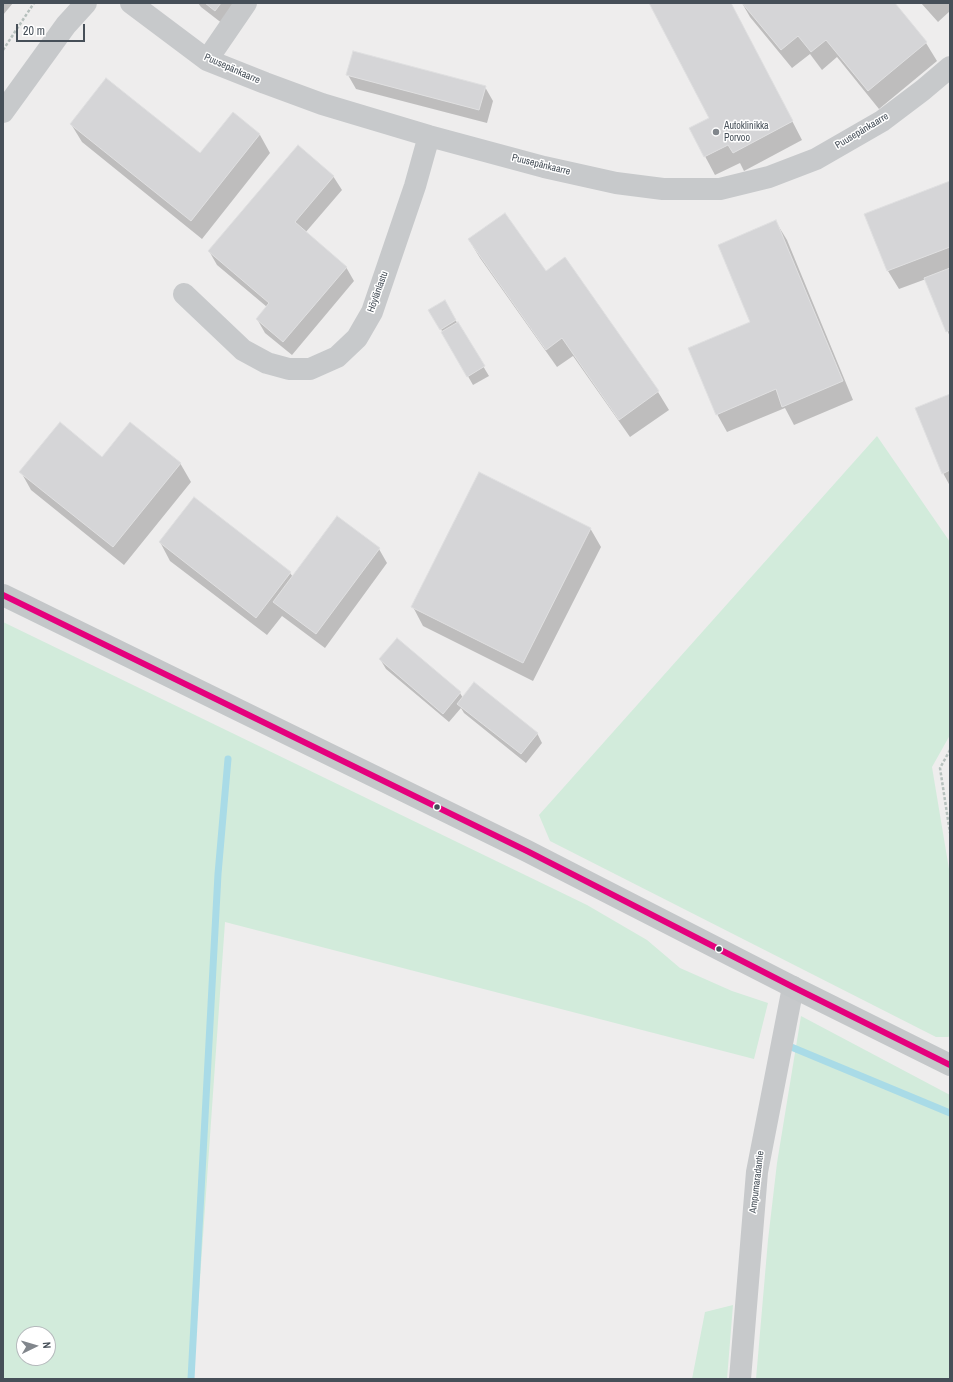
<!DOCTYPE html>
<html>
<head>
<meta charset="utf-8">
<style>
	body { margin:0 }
	#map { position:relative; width:953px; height:1382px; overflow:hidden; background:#eeeded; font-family:"Archivo Narrow",sans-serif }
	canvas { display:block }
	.frame { position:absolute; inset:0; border:4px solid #464f58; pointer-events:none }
	.north { position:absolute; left:16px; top:1326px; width:40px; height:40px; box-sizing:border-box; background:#fff; border:1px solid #b5b9bc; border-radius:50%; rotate:85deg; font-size:11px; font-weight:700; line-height:16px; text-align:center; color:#464f58 }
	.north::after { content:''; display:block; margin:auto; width:14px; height:18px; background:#81868c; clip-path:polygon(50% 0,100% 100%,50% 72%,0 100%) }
	.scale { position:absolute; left:16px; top:24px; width:69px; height:18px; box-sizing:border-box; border:2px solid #464f58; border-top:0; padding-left:5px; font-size:12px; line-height:14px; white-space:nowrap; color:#464f58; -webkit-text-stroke:3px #fff; paint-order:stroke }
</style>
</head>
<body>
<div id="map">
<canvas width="953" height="1382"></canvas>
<div class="frame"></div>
<div class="north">N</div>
<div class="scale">20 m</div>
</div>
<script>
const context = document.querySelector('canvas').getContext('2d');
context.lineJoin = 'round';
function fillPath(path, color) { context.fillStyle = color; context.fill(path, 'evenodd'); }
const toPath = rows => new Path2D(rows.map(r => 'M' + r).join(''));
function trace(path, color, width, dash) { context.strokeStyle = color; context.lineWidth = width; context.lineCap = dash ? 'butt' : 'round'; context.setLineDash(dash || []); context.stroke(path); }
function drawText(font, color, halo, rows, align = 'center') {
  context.font = font + ' "Archivo Narrow",sans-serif'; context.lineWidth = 3; context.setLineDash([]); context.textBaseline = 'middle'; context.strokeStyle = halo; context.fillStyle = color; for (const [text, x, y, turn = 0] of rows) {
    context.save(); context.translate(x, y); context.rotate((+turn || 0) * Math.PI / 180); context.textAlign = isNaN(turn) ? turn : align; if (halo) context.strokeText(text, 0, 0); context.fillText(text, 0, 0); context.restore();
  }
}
fillPath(toPath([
	[877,436,950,542,950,735,932,767,950,875,950,1036,948,1037,936,1037,550,841,539,815],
	[3,622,587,905,647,940,680,968,732,991,768,1003,754,1059,225,922,193,1379,3,1379],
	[24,1334,48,1334,48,1358,24,1358],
	[801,1016,950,1095,950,1379,756,1379,768,1240,777,1163],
	[733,1305,727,1379,692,1379,705,1312]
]), '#d2ebdb');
fillPath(toPath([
	[3,3,13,3,3,15],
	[198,3,239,3,223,24,201,7],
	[650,3,731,3,802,140,744,171,740,163,715,175,690,128,710,118],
	[742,3,894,3,926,43,937,61,879,109,837,57,822,70,810,54,792,68,750,17],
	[921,3,950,3,950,11,938,22],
	[348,75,485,87,493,101,487,123,356,89],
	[233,113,260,135,270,153,202,239,82,142,71,124,200,155],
	[333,176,342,190,305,233,346,267,354,281,292,355,265,333,257,319,267,307,217,265,209,251],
	[950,182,950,337,926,279,899,289,888,271,866,215],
	[776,222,787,240,853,400,794,425,785,408,727,432,717,414,751,323],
	[469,240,545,273,565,259,658,392,669,410,630,437,573,356,557,367,480,258],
	[444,301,489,376,473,385,430,310],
	[950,395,950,486,943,473],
	[102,458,180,463,191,482,124,565,31,490,21,472],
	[590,528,601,547,533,681,423,626,413,607],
	[160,542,290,573,293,577,379,549,387,563,325,648,282,616,267,635,170,561],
	[397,639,460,693,463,698,537,733,542,743,526,763,464,713,461,708,449,722,386,669,380,659]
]), '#0003');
trace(toPath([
	[784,1044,950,1113],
	[191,1379,218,874,228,759]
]), '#a9dbe7', 7);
const building = toPath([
	[205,3,221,3,215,11,205,3],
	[649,3,731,3,793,121,733,153,728,145,704,157,689,128,709,118,649,3],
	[742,3,895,3,927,42,868,91,826,40,811,52,798,36,781,50,742,3],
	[353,51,486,86,479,110,346,75,353,51],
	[106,78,200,153,233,112,260,134,191,221,70,124,106,78],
	[298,145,334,176,295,222,347,267,283,342,256,319,269,303,208,251,298,145],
	[950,181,950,247,887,271,864,214,950,181],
	[505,213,546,271,565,257,659,391,619,420,562,338,546,350,468,239,505,213],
	[776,220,843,381,782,407,776,389,716,415,688,348,750,322,718,245,776,220],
	[950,268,950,330,946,332,924,278,950,268],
	[445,300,456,320,440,330,428,310,445,300],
	[458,322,485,366,467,377,441,332,458,322],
	[950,394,950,470,942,474,915,408,950,394],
	[60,422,102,457,130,422,181,463,113,547,19,472,60,422],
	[479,472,591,528,523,663,411,607,479,472],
	[194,497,291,572,256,618,159,542,194,497],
	[337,516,380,548,316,634,273,602,337,516],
	[397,638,461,692,443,714,379,659,397,638],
	[474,682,538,733,521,754,457,704,474,682]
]);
fillPath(building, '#d5d5d7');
trace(building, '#dfdfe0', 1);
trace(toPath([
	[3,50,34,3],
	[950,750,940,768,950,833]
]), '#b6c0bd', 2.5, [3, 2]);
trace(toPath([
	[131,3,207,60,265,83,322,104,429,136,544,167,616,183,663,189,720,189,769,177,816,159,882,121,923,90,950,67],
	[207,60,246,3],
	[3,112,66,25,86,3],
	[184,294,243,350,267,363,289,369,310,369,337,357,357,338,372,312,415,186,429,136],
	[740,1379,757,1172,793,987]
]), '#c7c9cb', 22);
trace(toPath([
	[3,595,527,851,793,987,950,1065]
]), '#c4c7c9', 22);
trace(toPath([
	[3,595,527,851,793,987,950,1065]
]), '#e5007d', 6);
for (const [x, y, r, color] of [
	[716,132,4,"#81868c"],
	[437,807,3.5,"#464f58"],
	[719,949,3.5,"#464f58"]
]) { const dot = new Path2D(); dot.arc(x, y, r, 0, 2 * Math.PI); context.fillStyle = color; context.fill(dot); trace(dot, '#fff', 1.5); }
drawText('10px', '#464f58', '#fff', [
	["Puusepänkaarre",232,69,24],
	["Puusepänkaarre",862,131,-31],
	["Puusepänkaarre",541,165,14],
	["Höylänlastu",378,292,-70],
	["Ampumaradantie",757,1182,-83]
]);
drawText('10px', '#464f58', '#fff', [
	["Autoklinikka",724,126],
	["Porvoo",724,138]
], 'left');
</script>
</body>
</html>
